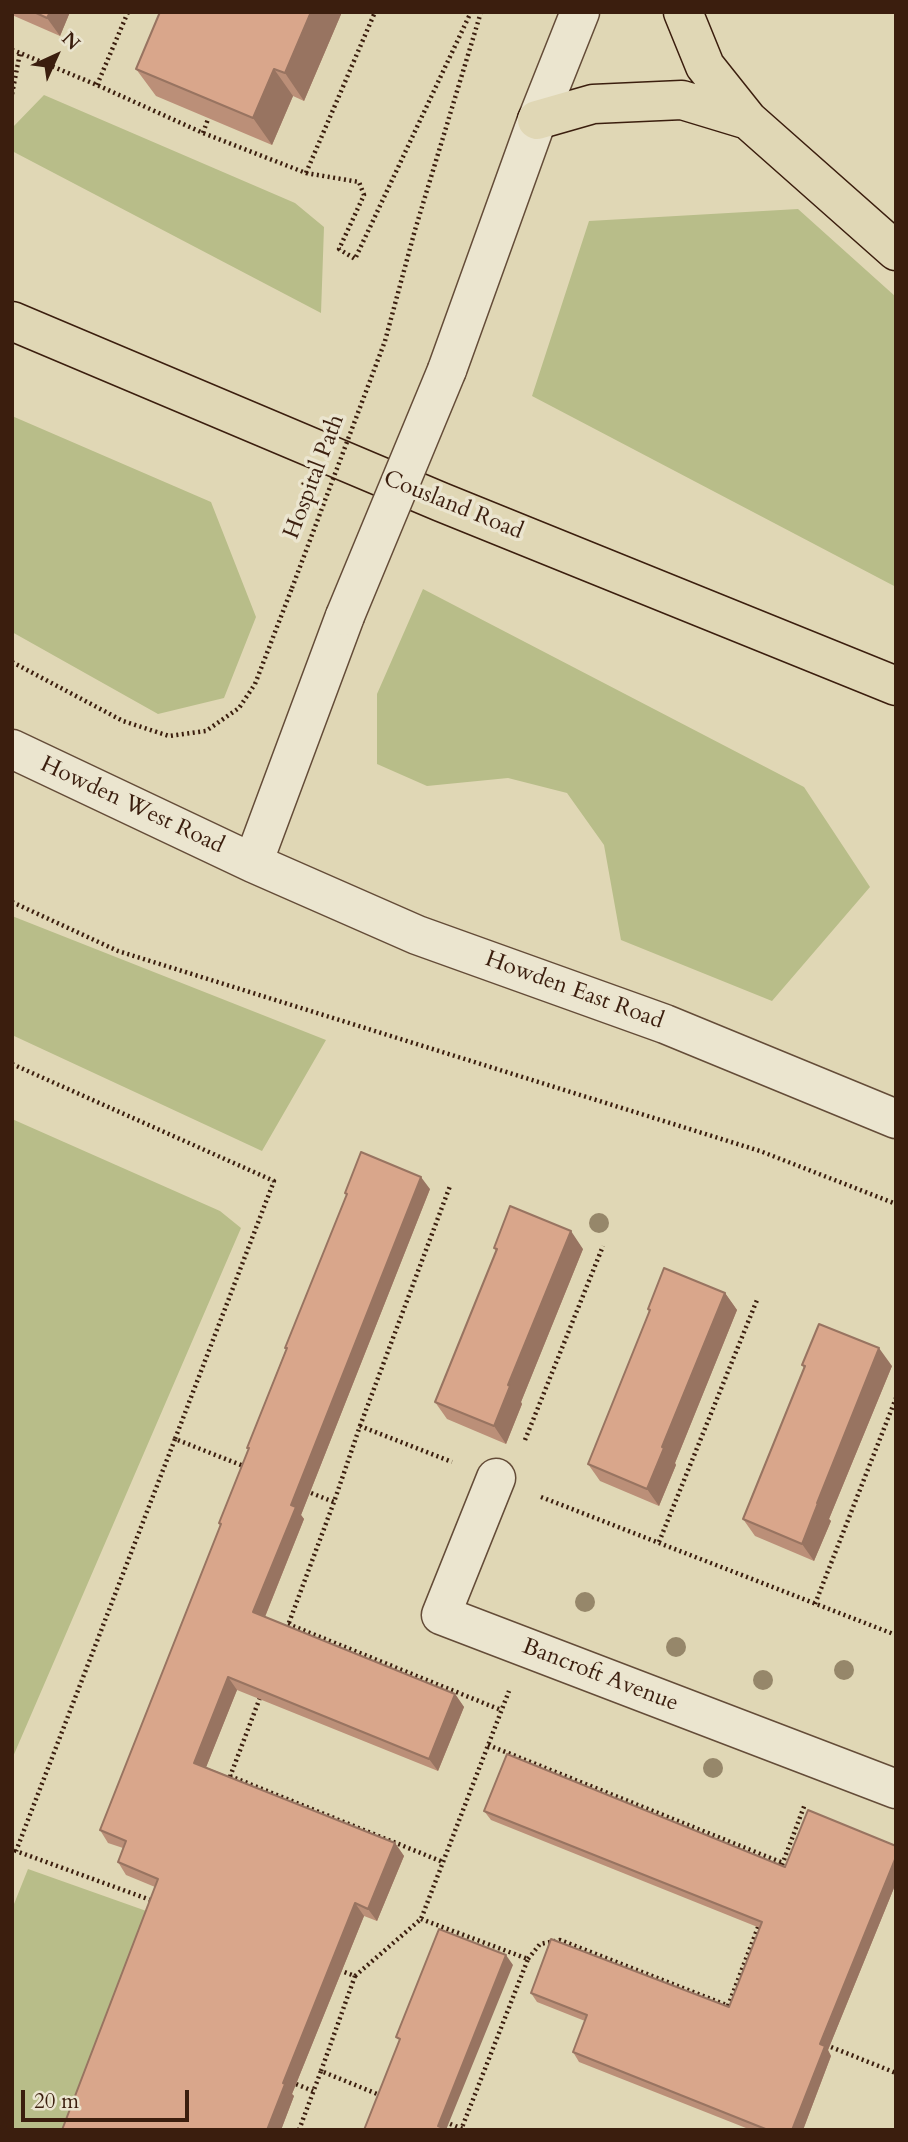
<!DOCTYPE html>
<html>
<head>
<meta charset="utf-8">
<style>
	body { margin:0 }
	#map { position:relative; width:908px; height:2142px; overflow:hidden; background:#e0d7b5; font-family:Cardo,serif }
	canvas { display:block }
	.frame { position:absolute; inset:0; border:14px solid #3b1e0e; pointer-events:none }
	.north { position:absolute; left:21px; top:21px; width:70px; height:70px; -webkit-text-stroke:5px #ebe5cf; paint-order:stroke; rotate:45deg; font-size:19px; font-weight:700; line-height:28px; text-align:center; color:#3b1e0e }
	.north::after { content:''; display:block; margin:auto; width:24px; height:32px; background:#3b1e0e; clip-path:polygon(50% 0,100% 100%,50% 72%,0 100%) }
	.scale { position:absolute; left:21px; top:2090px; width:168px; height:32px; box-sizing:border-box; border:4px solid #3b1e0e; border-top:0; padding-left:9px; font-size:21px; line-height:24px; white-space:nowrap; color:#3b1e0e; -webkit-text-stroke:5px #ebe5cf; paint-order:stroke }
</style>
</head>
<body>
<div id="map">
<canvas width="908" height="2142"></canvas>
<div class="frame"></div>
<div class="north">N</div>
<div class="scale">20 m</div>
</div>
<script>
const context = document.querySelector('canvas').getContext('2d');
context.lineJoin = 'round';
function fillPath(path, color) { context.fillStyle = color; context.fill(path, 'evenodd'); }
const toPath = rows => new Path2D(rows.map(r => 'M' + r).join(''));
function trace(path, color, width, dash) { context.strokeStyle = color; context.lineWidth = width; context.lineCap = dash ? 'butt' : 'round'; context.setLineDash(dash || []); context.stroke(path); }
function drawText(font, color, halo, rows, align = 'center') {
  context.font = font + ' Cardo,serif'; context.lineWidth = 7; context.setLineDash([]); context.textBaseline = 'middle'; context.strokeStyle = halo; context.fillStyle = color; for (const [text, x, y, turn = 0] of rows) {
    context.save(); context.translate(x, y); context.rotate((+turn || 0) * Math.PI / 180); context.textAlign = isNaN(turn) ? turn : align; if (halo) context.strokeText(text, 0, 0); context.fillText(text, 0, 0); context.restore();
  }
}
fillPath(toPath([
	[44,95,295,203,324,227,321,313,12,151,12,128],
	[798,209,896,297,896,587,532,396,589,221],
	[12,416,211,502,256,617,224,698,158,714,12,632],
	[423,589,804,787,870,887,772,1001,621,940,604,845,567,793,508,778,427,786,377,764,377,694],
	[12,916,326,1040,262,1151,12,1035],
	[12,1119,220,1211,241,1228,12,1759],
	[28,1869,152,1913,72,2130,12,2130,12,1909]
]), '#b8bd89');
const minor = toPath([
	[447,370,537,120,580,12],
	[12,749,253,863,417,935,665,1024,896,1119],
	[253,863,345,616],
	[496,1478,441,1615,896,1789]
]);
const major = toPath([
	[683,12,705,66,748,120],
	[537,120,593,104,682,100,748,120,896,251],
	[12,321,441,502,896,686]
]);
trace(minor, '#644c38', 41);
trace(major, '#3b1e0e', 41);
trace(toPath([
	[12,50,20,53],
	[97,85,128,12],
	[12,94,20,53,97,85,203,133,306,173,359,182,364,195,339,249,355,259,471,12],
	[203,133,208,119],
	[306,173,375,12],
	[385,341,415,230,481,12],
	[12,662,123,721,169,736,206,731,239,708,255,684,292,588],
	[12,902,118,951,760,1151,896,1204],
	[12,1064,274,1181,175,1439,246,1467],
	[360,1426,450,1186],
	[525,1440,603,1246],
	[306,1491,334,1502,360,1426,452,1462],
	[541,1497,896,1635],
	[659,1542,757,1300],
	[815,1604,896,1398],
	[288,1624,501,1710],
	[287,1628,334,1502],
	[488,1745,783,1863],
	[230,1776,443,1862],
	[228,1782,261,1695],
	[782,1865,805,1804],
	[156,1902,16,1851,175,1439],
	[421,1919,528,1959,461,2130],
	[528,1959,540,1944,560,1940,734,2008],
	[355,1976,421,1919,509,1691],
	[728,2006,760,1922],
	[826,2045,896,2073],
	[321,2071,355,1976,339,1970],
	[291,2082,313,2091],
	[445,2122,463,2129],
	[299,2130,321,2071,382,2096]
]), '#3b1e0e', 4.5, [2, 3.5]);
trace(minor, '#ebe5cf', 38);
trace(major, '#e0d7b5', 38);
const minorBridge = toPath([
	[345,616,447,370]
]);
trace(minorBridge, '#644c38', 41, []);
trace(toPath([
	[292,588,385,341]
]), '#3b1e0e', 4.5, [2, 3.5]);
trace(minorBridge, '#ebe5cf', 38);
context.fillStyle = '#96876a';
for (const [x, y] of [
	[599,1223],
	[585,1602],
	[676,1647],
	[844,1670],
	[763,1680],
	[713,1768]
]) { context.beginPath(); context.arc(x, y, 10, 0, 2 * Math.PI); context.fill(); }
fillPath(toPath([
	[12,12,70,12,60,36,12,15],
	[342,12,304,101,293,96,272,145,156,96,136,69],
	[430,1189,301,1515,304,1519,265,1617,455,1694,464,1707,438,1771,237,1690,206,1767,395,1843,404,1856,377,1921,364,1916,292,2094,294,2096,281,2130,62,2130,155,1887,126,1875,118,1862,123,1848,108,1843,100,1830,220,1526,219,1523,249,1450,247,1448,286,1349,285,1348,347,1196,345,1193],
	[494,1248,583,1249,521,1402,522,1404,506,1444,447,1419,435,1402,496,1251],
	[725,1293,737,1310,675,1463,676,1465,659,1506,600,1481,588,1464,649,1312,648,1309],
	[802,1365,892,1366,829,1519,831,1521,814,1561,755,1536,743,1519,804,1368],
	[484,1811,785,1867,896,1846,896,1883,828,2050,831,2056,803,2130,751,2130,579,2062,573,2052,585,2021,537,2002,531,1993,729,2007,760,1928,491,1820]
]), '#bb8f78');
fillPath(toPath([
	[50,12,70,12,60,36,47,18],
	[311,12,342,12,304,101,285,73],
	[274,69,293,96,272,145,253,118],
	[421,1177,430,1189,301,1515,304,1519,262,1624,253,1612,291,1505],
	[571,1231,583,1249,521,1402,522,1404,506,1444,494,1426,508,1385],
	[725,1293,737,1310,675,1463,676,1465,659,1506,647,1489,662,1447],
	[879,1348,892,1366,829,1519,831,1521,814,1561,802,1544,817,1503],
	[228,1677,237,1690,203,1775,194,1763],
	[455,1694,464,1707,438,1771,429,1759],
	[395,1843,404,1856,377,1921,368,1909],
	[896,1857,896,1883,828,2050,831,2056,803,2130,792,2130,820,2044],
	[355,1903,364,1916,292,2094,294,2096,281,2130,267,2130,283,2083],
	[506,1955,513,1965,446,2130,440,2130,438,2126]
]), '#987461');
const building = toPath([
	[34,12,50,12,47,18,34,12],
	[160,12,311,12,285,73,274,69,253,118,136,69,160,12],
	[361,1152,421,1177,291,1505,296,1507,253,1612,455,1694,429,1759,228,1677,194,1763,395,1843,368,1909,355,1903,283,2083,285,2084,267,2130,62,2130,158,1879,118,1862,126,1841,100,1830,221,1524,219,1523,249,1448,247,1448,287,1348,285,1348,347,1194,345,1193,361,1152],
	[510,1206,571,1231,508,1385,510,1386,494,1426,435,1402,497,1249,494,1248,510,1206],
	[664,1268,725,1293,662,1447,664,1448,647,1489,588,1464,650,1310,648,1309,664,1268],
	[819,1324,879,1348,817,1503,818,1503,802,1544,743,1519,805,1366,802,1365,819,1324],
	[507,1754,785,1867,808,1810,896,1846,896,1857,820,2044,825,2046,792,2130,768,2130,573,2052,587,2015,531,1993,551,1939,729,2007,762,1922,484,1811,507,1754],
	[439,1929,506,1955,438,2126,443,2128,442,2130,364,2130,400,2039,396,2037,439,1929]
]);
fillPath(building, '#d9a68b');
trace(building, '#987461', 2);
drawText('23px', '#3b1e0e', '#ebe5cf', [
	["Hospital Path",315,477,-69],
	["Cousland Road",453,506,22],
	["Howden West Road",132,806,25],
	["Howden East Road",574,991,20],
	["Bancroft Avenue",600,1676,21]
]);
</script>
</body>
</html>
